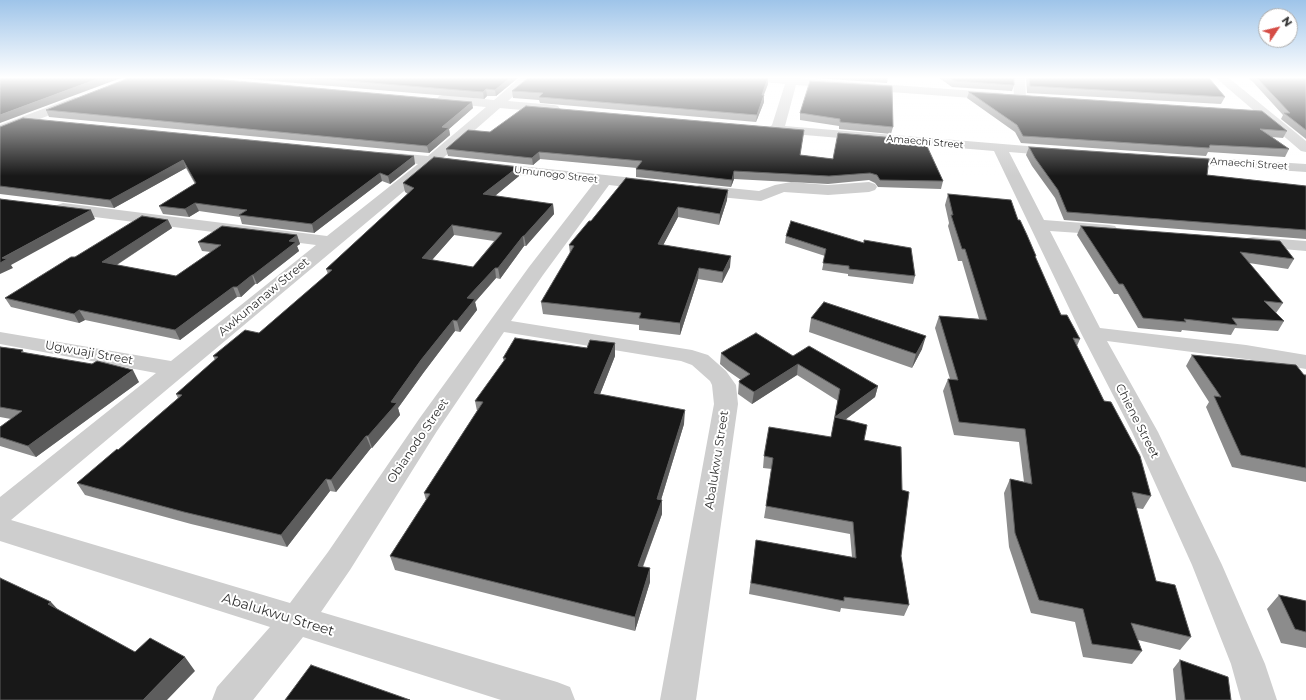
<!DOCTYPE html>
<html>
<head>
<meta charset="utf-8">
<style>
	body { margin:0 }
	#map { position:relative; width:1306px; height:700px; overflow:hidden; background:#fff; font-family:Montserrat,sans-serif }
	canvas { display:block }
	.north { position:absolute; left:1258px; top:8px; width:40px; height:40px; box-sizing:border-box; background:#fff; border:1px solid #adadad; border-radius:50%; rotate:55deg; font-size:11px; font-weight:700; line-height:16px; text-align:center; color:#313131 }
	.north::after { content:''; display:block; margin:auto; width:14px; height:18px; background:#d54d46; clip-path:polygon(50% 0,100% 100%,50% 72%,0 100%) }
</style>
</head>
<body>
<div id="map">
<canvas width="1306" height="700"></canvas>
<div class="north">N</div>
</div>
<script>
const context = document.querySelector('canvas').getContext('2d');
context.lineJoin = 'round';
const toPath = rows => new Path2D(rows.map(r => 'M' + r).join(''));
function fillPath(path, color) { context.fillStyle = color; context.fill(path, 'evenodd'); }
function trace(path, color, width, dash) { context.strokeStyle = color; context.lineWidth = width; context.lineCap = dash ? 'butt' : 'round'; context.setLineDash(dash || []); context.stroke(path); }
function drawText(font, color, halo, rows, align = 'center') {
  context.font = font + ' Montserrat,sans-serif'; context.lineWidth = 4; context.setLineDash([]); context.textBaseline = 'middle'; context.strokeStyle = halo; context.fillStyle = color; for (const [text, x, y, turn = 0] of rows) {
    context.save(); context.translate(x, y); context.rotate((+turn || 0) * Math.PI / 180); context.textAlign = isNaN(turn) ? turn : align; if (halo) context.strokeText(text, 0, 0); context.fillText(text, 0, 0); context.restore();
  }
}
fillPath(toPath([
	[520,78,533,78,508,101,554,105,558,106,560,109,558,112,554,113,500,108,443,158,653,180,659,182,661,185,659,188,653,190,609,185,543,275,511,321,692,350,708,355,726,371,736,385,738,404,696,700,660,700,714,404,712,385,710,381,692,365,681,361,504,332,437,431,350,570,321,612,557,682,570,687,575,700,501,700,303,637,253,700,212,700,217,687,270,627,0,541,0,497,156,373,0,344,0,332,171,361,316,245,63,213,57,211,55,208,57,205,63,203,327,236,418,164,380,159,378,156,380,153,385,152,428,156,486,107,443,103,439,102,437,99,439,96,443,95,494,100,520,78],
	[434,166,594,183,529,267,419,419,328,552,290,603,11,520,434,166],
	[745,78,798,78,1003,93,1005,96,1003,99,999,100,796,85,785,126,1063,149,1065,152,1063,155,1058,156,1009,152,1044,220,1109,225,1115,226,1118,230,1115,234,1109,235,1050,231,1100,328,1246,345,1306,355,1306,369,1246,359,1107,341,1158,432,1222,565,1265,664,1277,700,1241,700,1231,664,1192,565,1132,432,1081,333,994,151,769,132,767,129,772,125,785,84,751,81,747,80,745,78],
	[1013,78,1025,78,1026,97,1024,100,1020,101,1016,100,1014,97,1013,78],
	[1216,78,1229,78,1306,141,1306,152,1301,151,1216,78],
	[75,97,79,98,81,101,79,104,0,134,0,125,75,97],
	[1179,156,1306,164,1306,172,1174,163,1172,160,1174,157,1179,156],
	[791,182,828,185,869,182,875,184,877,187,875,190,869,192,828,195,784,192,761,201,699,195,693,193,691,190,693,187,699,185,759,191,775,185,791,182],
	[1253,237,1306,241,1306,251,1247,246,1244,242,1247,238,1253,237]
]), '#cecece');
fillPath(toPath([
	[237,78,518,78,496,96,487,96,484,99],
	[815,78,888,78,887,83],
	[939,78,1014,78,1014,85,1012,91,952,87],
	[1026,78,1209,78,1225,97,1221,104,1027,93],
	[1248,78,1306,78,1306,139,1281,119,1283,115,1253,82],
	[768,84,764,95,764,102,756,122,540,103,539,100,513,98,512,91],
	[892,86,893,127,891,134,839,129,839,126,800,120,800,113],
	[969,92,1287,131,1283,138,1272,137,1289,149,1285,157,1208,152,1206,156,1021,143,1015,132,967,98],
	[473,108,449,129,450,135,429,153,49,117,46,110],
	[0,127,415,164,390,184,382,181,314,233,242,224,240,217,199,211,189,217,163,214,159,206,195,184,186,168,114,208,0,194],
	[804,130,800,155,833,159,895,142,943,181,941,189,878,187,875,183,869,180,828,184,734,179,731,187,636,177,636,169,637,168,540,159,533,165,448,156,446,149,490,132],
	[1029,147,1207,175,1306,186,1306,239,1064,220,1055,198,1032,166,1026,155],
	[518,167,519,176,495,196,553,204,554,214,526,246,524,246,500,279,496,278,475,302,477,310,460,332,455,331,424,372,398,408,400,415,372,448,371,448,336,492,330,491,287,547,191,524,85,495,77,483,118,450,178,398,176,394,215,360,213,356,259,333,328,274,326,269,408,194,405,192,403,183],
	[454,235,494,241,473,267,432,260],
	[626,178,727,200,719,225,678,217,663,245,730,267,722,283,698,279,680,335,639,330,639,325,543,314,541,302,570,254,569,245,591,221],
	[948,194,1018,220,1036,256,1035,257,1061,315,1080,339,1077,346,1151,496,1143,509,1136,508,1156,581,1191,637,1180,650,1138,640,1142,651,1132,664,1083,657,1075,622,1031,613,1009,547,1004,493,1010,479,1024,482,1019,442,954,435,943,391,948,379,950,379,935,328,939,316,979,319,962,261,958,261,948,226,949,223,945,205],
	[168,220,172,228,117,265,176,276,211,252,202,251,198,242,297,235,300,244,297,246,299,251,257,284,255,284,241,297,237,297,180,340,85,320,79,323,11,307,5,298],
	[1081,226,1294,259,1288,269,1249,263,1283,303,1276,313,1284,321,1278,331,1235,328,1231,335,1182,330,1181,332,1138,328,1118,294,1114,294,1077,235],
	[786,236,915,276,913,284,848,276,848,274,822,270,825,256,785,243],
	[811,318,922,349,912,368,809,332],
	[615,343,615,356,600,394,684,424,661,500,662,514,643,567,650,568,650,582,635,631,395,570,390,556,426,500,424,493,477,411,475,401,504,361,503,358,587,348],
	[0,347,23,350,24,353,139,382,36,457,0,446,0,427,11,419,0,417],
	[721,353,793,356,878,386,875,397,845,420,864,440,901,556,909,605,904,616,841,608,840,612,749,594,756,540,852,557,850,534,764,518,772,469,763,468,764,456,831,437,838,401,797,375,752,404,738,394,739,381,741,380,728,371,720,364],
	[1192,355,1306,375,1306,482,1232,467,1206,407,1209,402,1186,366],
	[1279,595,1306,601,1306,648,1281,643,1267,609],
	[1180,660,1231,700,1176,700,1173,669]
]), '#8c8c8c');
fillPath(toPath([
	[100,78,121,78,0,123,0,115],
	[510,78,518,78,496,96,495,90],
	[768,78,768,84,761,101,762,95],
	[486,89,487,96,484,99,483,92],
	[764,95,764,102,756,122,757,115],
	[472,102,473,108,449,129,450,135,429,153,427,146,442,127],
	[539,152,540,159,533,165,532,158],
	[414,156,415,164,390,184,388,176],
	[183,160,186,168,114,208,110,200],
	[518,167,519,176,485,204,483,194],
	[734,171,734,179,731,187,732,180],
	[380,173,382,181,314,233,312,224],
	[728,190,727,200,719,225,720,214],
	[195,203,199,211,189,217,185,209],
	[553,204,554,214,526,246,524,236],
	[678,207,678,217,658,255,658,244],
	[91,210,95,219,11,265,13,268,0,274,0,263,2,258],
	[168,220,172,228,107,271,102,262],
	[452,225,454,235,424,269,422,258],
	[297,235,300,244,297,246,299,251,257,284,253,275,289,241],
	[523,236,524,246,500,279,498,268],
	[731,256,730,267,722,283,723,272],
	[495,268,496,278,475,302,477,310,460,332,457,321,467,298],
	[699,268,698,279,680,335,680,323],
	[252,275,255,284,241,297,237,287],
	[233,287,237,297,180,340,175,330],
	[79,310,85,320,79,323,74,314],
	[453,320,455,331,424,372,398,408,400,415,372,448,368,436,391,402,421,360],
	[926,336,922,349,912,368,916,354],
	[615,343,615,356,595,407,594,393],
	[798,364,797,375,752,404,754,392],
	[133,370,139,382,36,457,28,446],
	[878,386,875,397,833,429,835,417],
	[685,410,684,424,657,513,657,499],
	[366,436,371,448,336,492,331,480],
	[326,479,330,491,287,547,281,535],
	[662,500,662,514,638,579,638,566],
	[650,568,650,582,635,631,635,617],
	[51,602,63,615,48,604],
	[185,657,195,671,167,700,143,700]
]), '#5d5d5d');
const building = toPath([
	[0,78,100,78,0,115,0,78],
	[129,78,203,78,472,102,442,127,449,128,427,146,46,110,129,78],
	[311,78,510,78,495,90,486,89,483,92,311,78],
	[528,78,768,78,762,95,764,95,757,115,539,97,543,93,512,91,528,78],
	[950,78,1014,78,1014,85,954,81,950,78],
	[1029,78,1209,78,1225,97,1030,86,1029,78],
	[1257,78,1306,78,1306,130,1284,113,1290,113,1257,78],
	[810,81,892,86,893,127,840,122,840,119,800,113,810,81],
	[969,92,1262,111,1287,131,1260,129,1289,149,1210,145,1209,148,1023,136,1017,125,969,92],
	[526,106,804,130,800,155,833,159,838,133,896,138,895,142,926,144,943,181,880,180,877,175,870,173,829,176,734,171,732,180,636,169,642,161,539,152,532,158,446,149,468,130,490,132,526,106],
	[23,118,414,156,388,176,380,173,312,224,239,215,247,210,195,203,185,209,159,206,196,183,183,160,110,200,0,186,0,127,23,118],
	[1029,147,1209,159,1207,175,1306,186,1306,230,1067,212,1058,190,1035,158,1029,147],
	[434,157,518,167,483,194,553,204,524,236,523,236,498,268,495,268,467,298,475,299,457,321,453,320,421,360,391,402,397,403,368,436,366,436,331,480,326,479,281,535,184,512,77,483,117,449,118,450,182,395,176,394,218,357,213,356,245,330,259,333,332,270,326,269,414,188,403,183,434,157],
	[452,225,502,233,473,267,422,258,452,225],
	[626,178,728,190,720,214,678,207,658,244,731,256,723,272,699,268,680,323,639,318,641,313,541,302,574,246,569,245,589,221,591,221,626,178],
	[948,194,1011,200,1018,220,1020,220,1027,235,1036,256,1035,256,1061,315,1067,315,1080,339,1073,338,1104,401,1111,402,1140,456,1151,496,1132,492,1156,581,1175,585,1191,637,1131,623,1142,651,1092,644,1083,609,1039,600,1015,533,1010,479,1032,484,1025,429,959,422,948,379,958,380,939,316,987,320,965,249,962,249,951,215,953,215,948,194],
	[0,199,91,210,2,258,7,259,0,263,0,199],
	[142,216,168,220,102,262,176,276,221,245,198,242,222,226,297,235,289,241,296,242,253,275,252,275,237,287,233,287,175,330,79,310,74,314,5,298,71,257,75,257,142,216],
	[791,221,864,243,864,240,911,248,915,276,849,269,849,266,823,263,826,249,786,236,791,221],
	[1081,226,1280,241,1294,259,1240,252,1283,303,1264,301,1284,321,1232,318,1237,325,1184,319,1186,322,1143,318,1123,284,1119,284,1081,226],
	[824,302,926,336,916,354,811,318,824,302],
	[756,333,793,356,809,346,878,386,835,417,867,425,864,440,901,447,902,490,909,492,901,556,909,605,844,597,844,601,751,583,756,540,856,558,853,522,766,506,773,458,764,456,769,427,831,437,840,389,798,364,754,392,740,383,739,381,750,374,729,360,721,353,756,333],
	[515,338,587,348,590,340,615,343,594,393,685,410,657,499,662,500,638,566,650,568,635,617,390,556,430,494,424,493,483,402,475,401,506,358,503,358,515,338],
	[0,347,23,350,21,352,92,364,97,361,133,370,28,446,0,437,0,427,22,411,0,407,0,347],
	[1192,355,1296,365,1304,375,1306,375,1306,468,1241,455,1214,396,1221,397,1192,355],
	[0,578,51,602,48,604,135,652,150,638,185,657,143,700,0,700,0,578],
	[1279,595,1306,601,1306,632,1295,629,1279,595],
	[1180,660,1228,677,1231,700,1185,700,1180,660],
	[311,665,410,700,285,700,311,665]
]);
fillPath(building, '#181818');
trace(building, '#5d5d5d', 1);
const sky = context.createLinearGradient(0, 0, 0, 176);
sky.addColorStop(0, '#9ec4e9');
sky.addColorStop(0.44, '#fff');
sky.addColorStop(1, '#ffffff00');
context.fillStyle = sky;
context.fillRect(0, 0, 1306, 176);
drawText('10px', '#313131', '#fff', [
	["Amaechi Street",925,142,5],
	["Amaechi Street",1249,164,4],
	["Umunogo Street",556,175,7]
]);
drawText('12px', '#313131', '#fff', [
	["Awkunanaw Street",264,297,-40],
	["Ugwuaji Street",89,353,10],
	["Chiene Street",1137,421,63],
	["Obianodo Street",418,441,-56],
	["Abalukwu Street",717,460,-81]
]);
drawText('14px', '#313131', '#fff', [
	["Abalukwu Street",278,615,17]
]);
</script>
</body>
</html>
